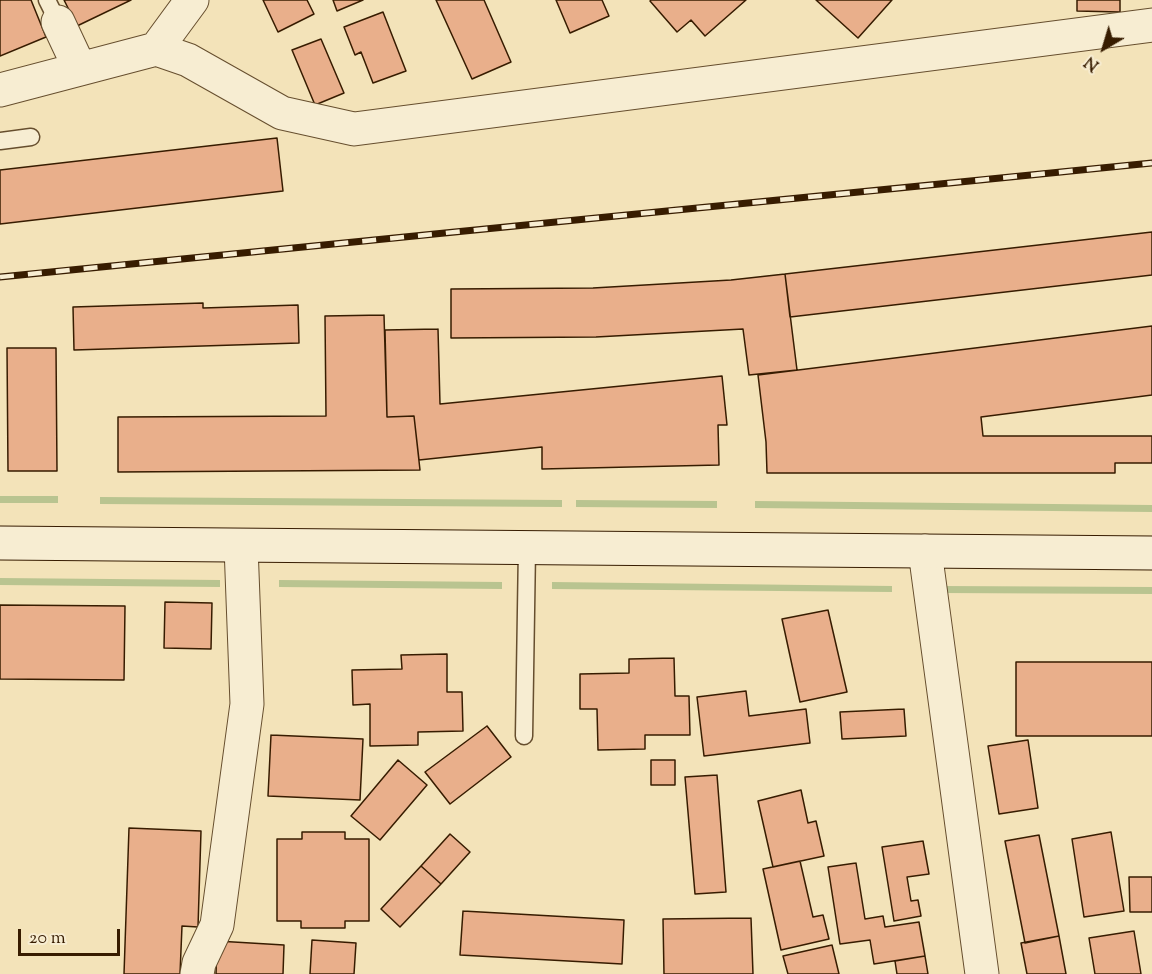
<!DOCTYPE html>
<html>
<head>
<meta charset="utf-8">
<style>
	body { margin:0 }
	#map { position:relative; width:1152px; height:974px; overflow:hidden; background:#f3e3b9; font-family:"Sorts Mill Goudy",serif }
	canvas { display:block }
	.north { position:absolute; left:1074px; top:18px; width:60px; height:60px; -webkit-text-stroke:4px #f7edd2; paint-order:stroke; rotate:218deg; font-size:16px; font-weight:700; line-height:24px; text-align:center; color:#371c00 }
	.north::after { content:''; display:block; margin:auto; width:21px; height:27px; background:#371c00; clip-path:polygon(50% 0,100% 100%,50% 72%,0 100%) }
	.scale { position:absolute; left:18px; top:929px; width:102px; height:27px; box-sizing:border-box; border:3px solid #371c00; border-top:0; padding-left:8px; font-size:18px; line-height:21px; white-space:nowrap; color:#371c00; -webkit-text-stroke:4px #f7edd2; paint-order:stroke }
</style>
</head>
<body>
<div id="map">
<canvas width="1152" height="974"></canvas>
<div class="north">N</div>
<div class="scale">20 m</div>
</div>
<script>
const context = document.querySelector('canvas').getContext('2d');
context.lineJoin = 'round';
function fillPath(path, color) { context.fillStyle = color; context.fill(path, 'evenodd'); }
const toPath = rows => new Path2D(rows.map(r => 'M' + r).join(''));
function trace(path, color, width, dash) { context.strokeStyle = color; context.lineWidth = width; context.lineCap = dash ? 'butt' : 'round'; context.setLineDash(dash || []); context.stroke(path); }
fillPath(toPath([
	[0,496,58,496,58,503,0,503],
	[100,497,562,500,562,507,100,504],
	[576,500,717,501,717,508,576,507],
	[755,501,1152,505,1152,512,755,508],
	[0,578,220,580,220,587,0,585],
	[279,580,502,582,502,589,279,587],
	[552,582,892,586,892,592,552,589],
	[941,586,1152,587,1152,594,941,593]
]), '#b9c490');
const building = toPath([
	[0,0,31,0,46,37,0,56,0,0],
	[64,0,131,0,77,26,64,0],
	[263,0,307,0,314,14,278,32,263,0],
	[333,0,363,0,337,11,333,0],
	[436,0,484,0,511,62,472,79,436,0],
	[556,0,602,0,609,16,570,33,556,0],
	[651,0,746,0,705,36,691,20,677,32,650,1,651,0],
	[816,0,892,0,858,38,816,0],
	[1077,0,1120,0,1120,12,1077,11,1077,0],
	[383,12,406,71,373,83,361,52,355,55,344,27,383,12],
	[321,39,344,93,315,105,292,50,321,39],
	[277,138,283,191,0,224,0,170,277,138],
	[1152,232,1152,275,790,317,785,274,1152,232],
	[785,274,797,370,749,375,743,329,596,337,451,338,451,289,593,288,731,280,785,274],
	[203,303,203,308,298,305,299,343,74,350,73,307,203,303],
	[384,315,387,417,414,416,420,470,118,472,118,417,326,416,325,316,384,315],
	[1152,326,1152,395,981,417,983,436,1152,436,1152,463,1115,463,1115,473,767,473,766,442,758,375,1152,326],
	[438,329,440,404,722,376,727,425,718,425,719,465,542,469,542,447,419,460,414,416,387,417,385,330,438,329],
	[7,348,56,348,57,471,8,471,7,348],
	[165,602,212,603,211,649,164,648,165,602],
	[0,605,125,606,124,680,0,679,0,605],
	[828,610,847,692,800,702,782,619,828,610],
	[447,654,447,692,462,692,463,731,418,732,418,745,370,746,370,704,353,705,352,670,402,669,401,655,447,654],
	[674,658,675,696,689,696,690,735,645,735,645,749,598,750,597,709,580,709,580,674,629,673,629,659,674,658],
	[1016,662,1152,662,1152,736,1016,736,1016,662],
	[746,691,749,716,806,709,810,743,704,756,697,697,746,691],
	[904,709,906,736,842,739,840,712,904,709],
	[487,726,511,757,450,804,425,772,487,726],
	[271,735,363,739,360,800,268,796,271,735],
	[1028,740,1038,808,999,814,988,746,1028,740],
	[398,760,427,785,380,840,351,816,398,760],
	[651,760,675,760,675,785,651,785,651,760],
	[717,775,726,892,695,894,685,777,717,775],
	[801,790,808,823,816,821,824,856,773,867,758,801,801,790],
	[129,828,201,831,198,927,182,926,180,974,124,974,129,828],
	[302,832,345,832,345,839,369,839,369,921,345,921,345,928,301,928,301,921,277,921,277,839,302,839,302,832],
	[1111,832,1124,911,1084,917,1072,839,1111,832],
	[450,834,470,852,441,884,421,866,450,834],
	[1039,835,1059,936,1025,943,1005,841,1039,835],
	[923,841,929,874,907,877,911,901,918,900,921,916,894,921,882,847,923,841],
	[800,861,813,917,823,915,829,939,781,950,763,869,800,861],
	[856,863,865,919,883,916,885,927,919,922,925,956,874,964,870,940,840,944,828,867,856,863],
	[421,866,441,884,400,927,381,909,421,866],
	[1129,877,1152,877,1152,912,1130,912,1129,877],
	[463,911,624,920,622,964,460,955,463,911],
	[751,918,753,974,664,974,663,919,751,918],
	[1134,931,1141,974,1095,974,1089,938,1134,931],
	[1059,936,1066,974,1027,974,1021,943,1059,936],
	[312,940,356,943,354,974,310,974,312,940],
	[217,941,284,945,283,974,216,974,217,941],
	[832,945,839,974,788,974,783,956,832,945],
	[925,956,928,974,897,974,895,961,925,956]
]);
fillPath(building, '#e9af8b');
trace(building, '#371c00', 1.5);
const service = toPath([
	[47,0,58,22],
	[0,141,31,137],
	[524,736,527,548]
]);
const minor = toPath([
	[58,22,80,69],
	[156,49,192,0],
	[0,90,156,49,188,60,282,113,354,129,1152,25],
	[197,974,199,963,217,925,247,704,241,546]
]);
const tertiary = toPath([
	[925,551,982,974]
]);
const secondary = toPath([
	[0,543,1152,553]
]);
trace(service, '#664e2e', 19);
trace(minor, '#664e2e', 35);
trace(tertiary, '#664e2e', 35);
trace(secondary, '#371c00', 35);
trace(service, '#f7edd2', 16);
trace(minor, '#f7edd2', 33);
trace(tertiary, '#f7edd2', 33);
trace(secondary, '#f7edd2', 33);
const rail = toPath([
	[0,277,1152,163]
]);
trace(rail, '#371c00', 7);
trace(rail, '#f7edd2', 4.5, [14]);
</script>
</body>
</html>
